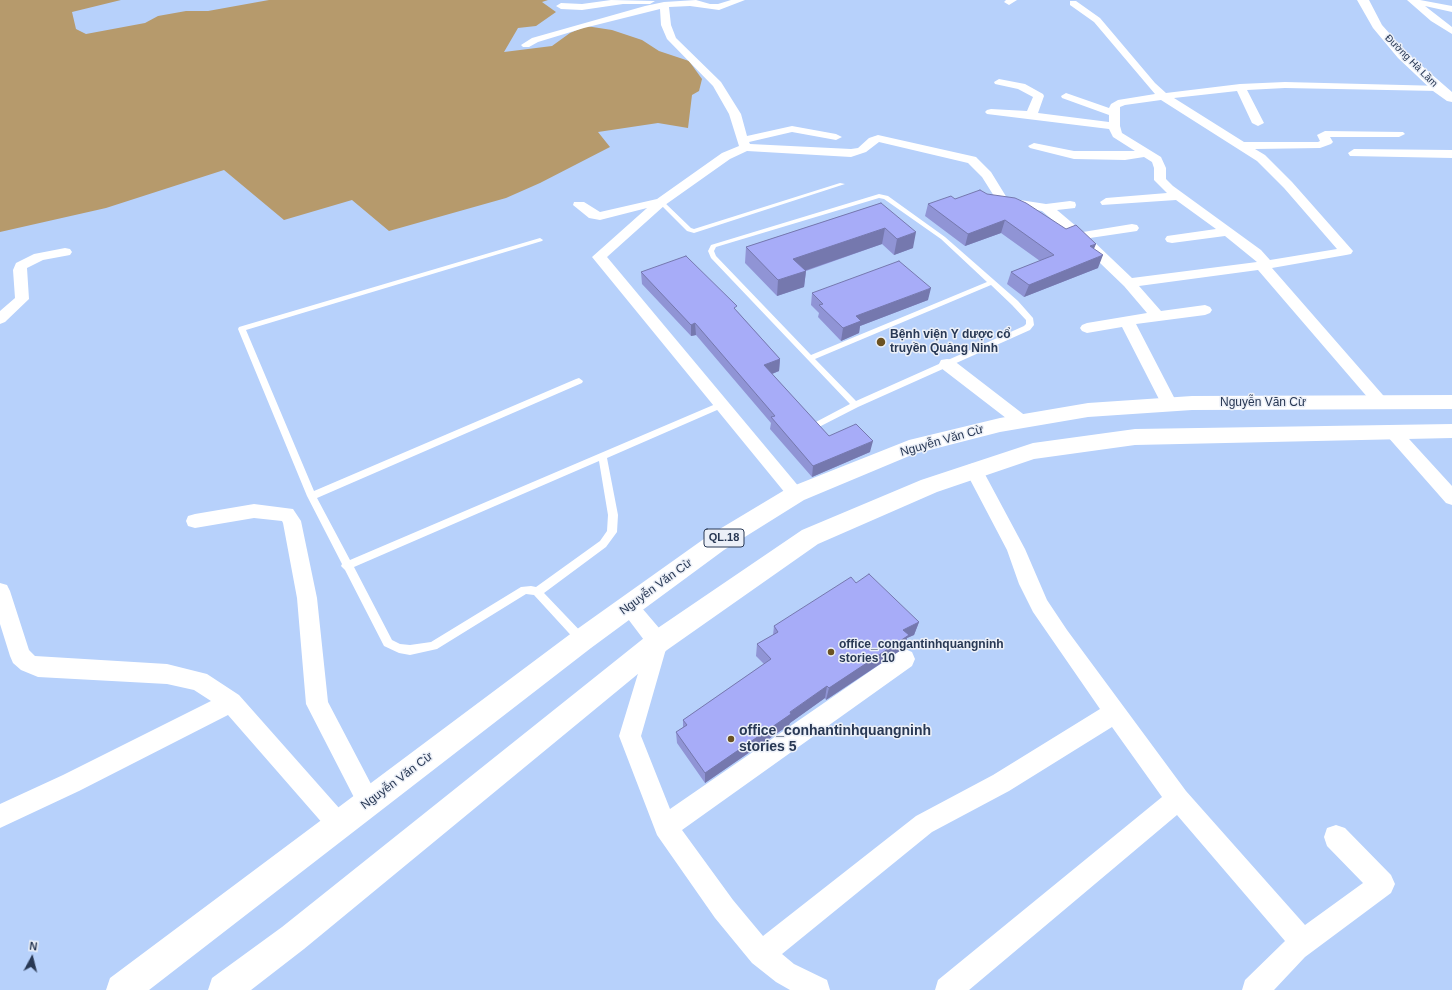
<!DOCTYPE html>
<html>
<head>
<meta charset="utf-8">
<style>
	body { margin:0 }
	#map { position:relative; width:1452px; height:990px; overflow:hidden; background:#b7d1fb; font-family:Arial,sans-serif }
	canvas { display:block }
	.north { position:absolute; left:12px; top:938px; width:40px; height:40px; -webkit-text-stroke:3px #ecf0f8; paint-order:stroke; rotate:7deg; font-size:11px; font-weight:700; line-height:16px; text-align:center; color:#283854 }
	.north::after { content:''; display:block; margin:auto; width:14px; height:18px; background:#283854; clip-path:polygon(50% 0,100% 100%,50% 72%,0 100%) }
</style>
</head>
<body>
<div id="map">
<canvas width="1452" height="990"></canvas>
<div class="north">N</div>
</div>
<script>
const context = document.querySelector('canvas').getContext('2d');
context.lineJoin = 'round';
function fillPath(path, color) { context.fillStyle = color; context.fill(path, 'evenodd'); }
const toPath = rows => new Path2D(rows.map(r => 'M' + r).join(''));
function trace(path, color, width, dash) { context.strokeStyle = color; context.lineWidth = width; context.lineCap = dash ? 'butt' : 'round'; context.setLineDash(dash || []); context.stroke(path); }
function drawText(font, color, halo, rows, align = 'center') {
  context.font = font + ' Arial,sans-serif'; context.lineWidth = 3; context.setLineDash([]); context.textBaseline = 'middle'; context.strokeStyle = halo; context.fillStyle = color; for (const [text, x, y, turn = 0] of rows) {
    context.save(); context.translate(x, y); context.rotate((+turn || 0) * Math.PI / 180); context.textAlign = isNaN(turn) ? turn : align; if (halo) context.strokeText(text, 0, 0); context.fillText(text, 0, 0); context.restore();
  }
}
fillPath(toPath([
	[0,0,121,0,72,12,76,29,86,34,145,23,158,16,186,11,208,11,269,0,548,0,542,2,556,12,536,26,518,28,504,52,552,46,570,33,586,26,612,30,642,40,659,51,689,61,702,79,699,91,692,95,688,128,658,123,598,132,610,147,540,183,506,198,389,231,352,200,284,220,224,170,106,208,0,232]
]), '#b69a6c');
fillPath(toPath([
	[840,183,845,184,694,233,687,231,658,202,663,201,691,228,694,229,840,183],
	[879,194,888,196,945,237,1018,301,1033,318,1034,325,1030,330,858,407,817,428,813,425,814,423,850,404,711,258,708,251,711,245,879,194],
	[879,198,884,199,941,239,987,282,811,355,716,256,714,251,716,247,879,198],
	[991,285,1012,305,1026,320,1026,324,1024,326,856,401,815,359,991,285],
	[540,238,543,240,542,241,246,330,314,491,576,379,579,378,583,381,582,383,317,498,350,560,718,403,724,403,725,405,724,407,607,458,618,515,617,532,606,547,544,593,586,637,587,640,586,643,582,645,578,643,534,595,526,594,437,649,410,655,399,653,384,646,345,570,341,566,342,564,307,496,238,329,239,327,540,238],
	[599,461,608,515,607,531,600,541,536,587,531,586,521,587,431,642,410,645,400,644,392,640,354,567,599,461]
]), '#fff');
fillPath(toPath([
	[611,0,655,1,650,4,623,4,582,10,561,9,556,6,561,3,582,4,611,0],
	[696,0,710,4,718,4,731,0,745,0,719,10,690,6,669,7,671,25,676,38,721,82,741,114,747,136,792,126,836,134,842,137,836,140,792,132,749,142,750,144,851,149,858,148,869,138,878,135,976,157,991,172,1007,198,1046,204,1070,201,1075,202,1076,205,1075,208,1057,210,1083,232,1132,224,1137,225,1139,228,1137,231,1090,238,1132,278,1257,262,1225,236,1172,243,1167,242,1165,239,1167,236,1216,229,1176,200,1102,205,1100,202,1106,198,1167,193,1154,180,1154,168,1152,162,1144,157,1125,160,1074,159,1030,148,1028,146,1034,143,1074,151,1135,151,1113,137,1109,129,987,114,985,112,987,110,991,109,1027,111,1033,97,1018,89,995,84,994,82,999,79,1025,84,1043,94,1044,96,1038,113,1109,122,1109,115,1062,98,1061,96,1066,93,1109,108,1111,104,1118,100,1155,94,1094,22,1070,5,1070,1,1076,1,1100,18,1155,83,1166,93,1240,84,1285,82,1442,86,1443,88,1438,91,1285,88,1247,90,1264,123,1258,126,1252,123,1237,91,1174,98,1244,142,1318,142,1320,141,1317,135,1325,131,1403,132,1405,134,1399,137,1330,137,1333,142,1331,144,1320,148,1255,149,1265,155,1292,182,1353,251,1351,254,1346,255,1272,268,1389,402,1387,406,1381,408,1375,406,1258,270,1139,286,1161,311,1205,305,1210,307,1212,310,1210,313,1205,315,1136,324,1178,405,1176,409,1170,411,1164,409,1122,327,1087,333,1082,331,1080,328,1082,325,1087,323,1147,313,1124,286,1075,239,1042,211,999,204,982,177,968,163,879,142,866,152,851,157,747,151,730,159,665,205,607,257,805,494,802,499,796,501,790,499,592,257,647,208,600,220,589,218,573,205,574,202,584,202,600,212,657,199,722,153,739,146,729,114,713,86,667,39,661,25,660,9,584,28,538,42,529,47,523,47,521,45,532,38,645,6,664,2,696,0],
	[1161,100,1257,161,1284,188,1337,249,1270,260,1261,250,1173,186,1166,179,1166,168,1161,157,1122,133,1120,126,1120,107,1125,105,1161,100],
	[1006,0,1017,0,1009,5,1004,2,1006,0],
	[1407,0,1420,0,1452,6,1452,12,1425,6,1452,27,1452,34,1431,21,1407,0],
	[1354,149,1452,150,1452,158,1350,156,1348,153,1354,149],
	[65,248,70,249,72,252,70,255,43,260,27,268,29,299,5,322,0,324,0,311,15,298,13,270,16,263,34,254,65,248],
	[947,359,953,360,1027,417,1029,421,1027,425,1021,427,1015,425,941,368,939,364,941,360,947,359],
	[1393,426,1399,428,1452,486,1452,505,1446,503,1387,436,1385,432,1387,428,1393,426],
	[974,463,980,465,1025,549,1047,600,1067,630,1186,791,1305,925,1363,883,1327,846,1324,837,1327,828,1336,825,1345,828,1391,875,1395,884,1391,893,1305,957,1274,990,1242,990,1245,980,1285,941,1177,815,969,990,935,990,938,980,1162,797,1112,727,1009,791,932,832,782,954,794,964,827,980,830,990,790,990,776,982,752,963,715,918,657,835,619,736,647,644,619,607,622,601,629,598,636,601,665,635,668,642,641,736,670,809,898,652,905,649,912,652,915,659,912,666,682,830,733,900,763,936,916,816,993,775,1100,709,1033,612,1019,584,1007,550,965,470,968,465,974,463],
	[254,504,293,509,301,521,317,598,328,702,381,803,377,811,369,815,361,811,306,704,297,598,283,523,282,521,254,518,195,528,188,526,186,521,188,516,195,514,254,504],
	[0,583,7,585,10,591,29,650,35,656,167,664,207,674,239,695,347,817,351,825,347,833,339,837,331,833,228,715,79,791,0,828,0,804,63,775,211,701,194,690,167,684,38,677,21,670,13,663,10,656,0,624,0,583]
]), '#fff');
fillPath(toPath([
	[1357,0,1369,0,1382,25,1406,52,1452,92,1452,102,1447,101,1433,91,1398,58,1373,28,1357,0]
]), '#fff');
fillPath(toPath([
	[1452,395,1452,409,1192,410,1088,417,1000,432,914,454,804,500,724,550,591,648,149,990,106,990,110,978,573,632,708,536,788,488,909,440,1000,418,1088,403,1192,396,1452,395],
	[1452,424,1452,438,1135,445,1034,459,937,492,818,544,667,650,304,949,251,990,208,990,212,978,282,927,649,634,802,530,921,480,1033,443,1135,429,1452,424]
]), '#fff');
fillPath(toPath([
	[987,194,1094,249,1098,268,1024,297,1007,284,1011,272,1040,261,1001,233,965,246,925,216,928,204,955,199],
	[881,203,913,248,894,255,882,244,806,271,804,287,777,296,745,263,746,247],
	[641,272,737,311,780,359,779,371,772,374,829,436,870,452,812,477,770,429,771,423,696,335,691,336,642,284],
	[812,293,928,300,860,326,859,333,841,341,818,317,819,313,811,305],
	[856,583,919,622,914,635,907,638,904,648,826,700,825,698,790,723,789,725,705,783,677,743,676,732,683,727,683,720,764,664,756,656,757,644,773,635,774,626]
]), '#9094d5');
fillPath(toPath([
	[1005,220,1001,233,965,246,968,234],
	[885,228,882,244,792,275,793,259],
	[916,232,913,248,894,255,897,239],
	[1096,244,1091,256,1090,246],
	[1103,255,1098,268,1024,297,1029,285],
	[806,271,804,287,777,296,778,280],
	[931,288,928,300,860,326,859,333,841,341,843,328,856,316],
	[695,323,696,335,691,336,691,325],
	[780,359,779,371,764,377,764,365],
	[873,441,870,452,812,477,813,466],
	[919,622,914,635,907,638,904,648,826,700,829,688,903,630],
	[827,686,825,698,790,723,789,725,705,783,705,773]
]), '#7578ae');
const building = toPath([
	[980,190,987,194,1015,198,1026,203,1066,229,1076,225,1096,244,1090,246,1103,255,1029,285,1011,272,1054,255,1005,220,968,234,928,204,951,196,955,199,980,190],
	[881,203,916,232,897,239,885,228,793,259,806,271,778,280,746,247,881,203],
	[686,256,737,306,734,308,780,359,764,365,829,436,856,424,873,441,813,466,771,417,775,416,695,323,691,325,641,272,686,256],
	[899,261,931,288,856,316,861,321,843,328,819,305,823,304,812,293,899,261],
	[869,574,919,622,903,630,909,635,829,688,827,686,790,712,791,714,705,773,676,732,687,725,683,720,771,659,757,644,778,632,774,626,851,577,856,583,869,574]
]);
fillPath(building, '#a7acf8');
trace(building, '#7578ae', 1);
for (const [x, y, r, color] of [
	[881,342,5,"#6b5223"],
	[831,652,4,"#6b5223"],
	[731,739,4,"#6b5223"]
]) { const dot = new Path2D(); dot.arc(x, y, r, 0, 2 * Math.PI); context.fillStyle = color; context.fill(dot); trace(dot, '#ecf0f8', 1.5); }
drawText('10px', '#283854', '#ecf0f8', [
	["Đường Hà Lầm",1411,61,45]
]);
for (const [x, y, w] of [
	[724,538,40]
]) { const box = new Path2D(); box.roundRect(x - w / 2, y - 9, w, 18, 3); context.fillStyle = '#ecf0f8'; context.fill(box); trace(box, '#283854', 1); }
drawText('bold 11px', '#283854', null, [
	["QL.18",724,538]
]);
drawText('bold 12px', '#283854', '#ecf0f8', [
	["Bệnh viện Y dược cổ",890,335],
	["truyền Quảng Ninh",890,349],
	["office_congantinhquangninh",839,645],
	["stories 10",839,659]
], 'left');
drawText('12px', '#283854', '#ecf0f8', [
	["Nguyễn Văn Cừ",1263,403],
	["Nguyễn Văn Cừ",942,441,-16],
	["Nguyễn Văn Cừ",656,587,-36],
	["Nguyễn Văn Cừ",397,781,-37]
]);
drawText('bold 14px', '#283854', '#ecf0f8', [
	["office_conhantinhquangninh",739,731],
	["stories 5",739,747]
], 'left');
</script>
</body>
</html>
